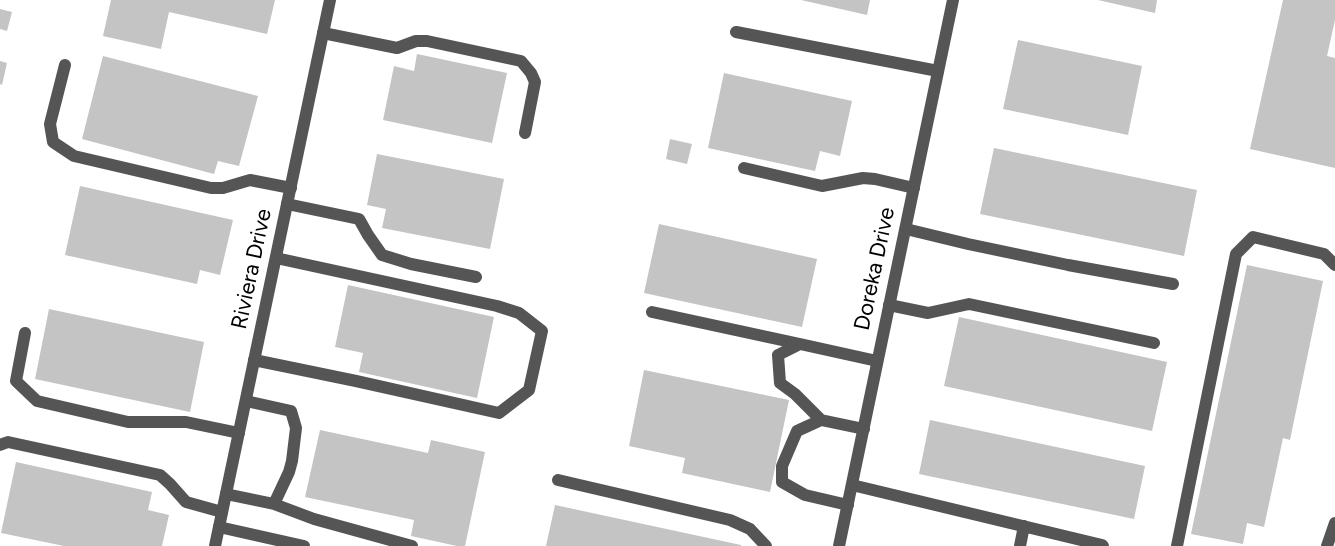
<!DOCTYPE html>
<html>
<head>
<meta charset="utf-8">
<style>
	body { margin:0 }
	canvas { display:block; background:#fff }
</style>
</head>
<body>
<canvas width="1335" height="546"></canvas>
<script>
const context = document.querySelector('canvas').getContext('2d');
context.lineJoin = 'round';
function fillPath(path, color) { context.fillStyle = color; context.fill(path, 'evenodd'); }
const toPath = rows => new Path2D(rows.map(r => 'M' + r).join(''));
function trace(path, color, width, dash) { context.strokeStyle = color; context.lineWidth = width; context.lineCap = dash ? 'butt' : 'round'; context.setLineDash(dash || []); context.stroke(path); }
function drawText(font, color, halo, rows, align = 'center') {
  context.font = font + ' Figtree,sans-serif'; context.lineWidth = 6; context.setLineDash([]); context.textBaseline = 'middle'; context.strokeStyle = halo; context.fillStyle = color; for (const [text, x, y, turn = 0] of rows) {
    context.save(); context.translate(x, y); context.rotate((+turn || 0) * Math.PI / 180); context.textAlign = isNaN(turn) ? turn : align; if (halo) context.strokeText(text, 0, 0); context.fillText(text, 0, 0); context.restore();
  }
}
fillPath(toPath([
	[111,0,275,0,267,34,169,12,161,49,103,36],
	[801,0,870,0,867,15],
	[1098,0,1157,0,1155,13],
	[1283,0,1335,0,1335,20,1327,56,1335,58,1335,168,1250,149],
	[0,9,12,12,7,31,0,29],
	[1018,40,1142,66,1128,135,1003,109],
	[417,54,507,73,492,143,383,120,394,66,414,71],
	[103,56,258,96,239,166,218,161,214,174,82,139],
	[0,61,7,63,2,85,0,84],
	[724,73,852,101,840,156,820,151,815,171,708,148],
	[670,139,692,144,687,164,666,159],
	[994,148,1197,190,1184,256,980,214],
	[377,154,504,179,490,249,382,228,386,209,367,205],
	[80,186,233,220,220,275,200,270,197,284,65,255],
	[659,224,817,259,802,327,644,293],
	[1247,265,1323,281,1290,440,1283,438,1264,527,1247,523,1243,544,1191,534],
	[348,285,494,317,477,398,359,372,363,353,335,347],
	[49,309,204,342,190,412,35,379],
	[959,317,1167,362,1152,431,944,386],
	[644,370,789,400,770,492,682,473,685,458,629,446],
	[930,420,1145,466,1134,519,919,474],
	[320,430,428,453,431,440,485,452,465,546,457,546,411,536,414,520,305,497],
	[16,462,152,492,148,510,169,515,162,546,64,546,1,533],
	[555,505,741,545,741,546,546,546]
]), '#c4c4c4');
trace(toPath([
	[736,32,938,71],
	[323,33,397,48,416,41,427,41,521,61,531,73,535,82,525,133],
	[65,65,50,124,53,142,74,156,211,188,223,188,250,180,291,188],
	[744,168,822,186,863,178,875,179,914,188],
	[287,204,359,219,368,235,382,255,411,264,476,277],
	[906,229,968,244,1068,265,1173,284],
	[889,305,928,313,969,304,1154,343],
	[652,312,800,344],
	[25,333,16,381,37,401,128,422,186,422,239,433],
	[254,360,356,381,499,413,529,390,542,331,519,313,497,306,276,258],
	[821,420,795,394,780,383,778,355,800,344,877,361],
	[0,445,8,442,160,475,170,484,186,502,222,512],
	[558,480,730,520,750,529,766,546],
	[852,485,1102,545,1103,546],
	[226,494,274,504,289,472,292,461,296,428,291,411,246,401],
	[274,504,314,519,412,546],
	[848,505,805,495,782,482,782,466,797,431,821,420,864,429],
	[219,527,304,546],
	[1020,546,1024,526],
	[1177,546,1236,254,1253,237,1324,254,1335,265]
]), '#555', 12);
trace(toPath([
	[215,546,330,0],
	[839,546,953,0],
	[1327,546,1335,523]
]), '#555', 12);
drawText('22px', '#000', '#fff', [
	["Riviera Drive",252,269,-78],
	["Doreka Drive",875,269,-78]
]);
</script>
</body>
</html>
